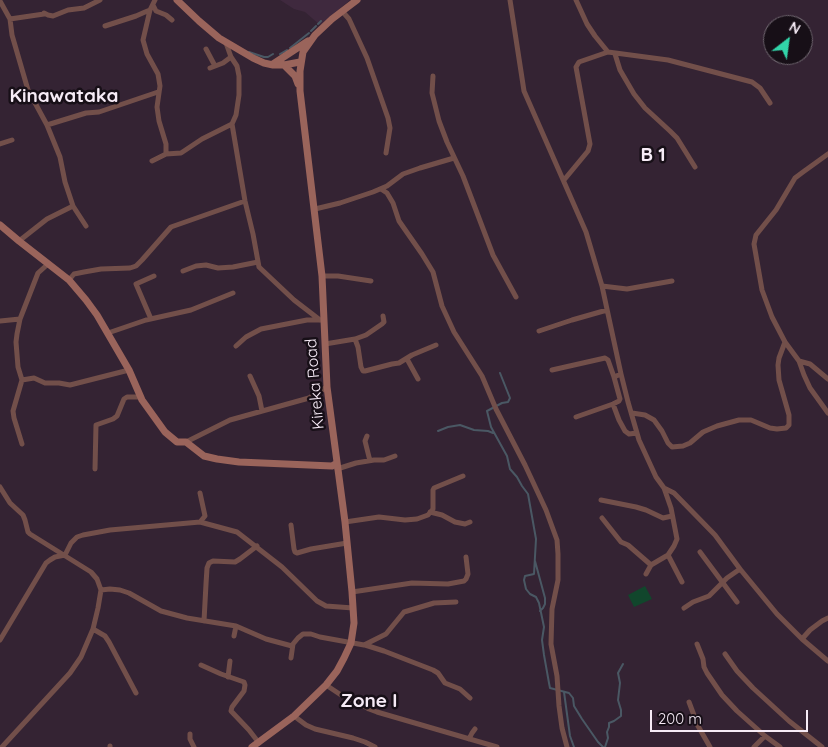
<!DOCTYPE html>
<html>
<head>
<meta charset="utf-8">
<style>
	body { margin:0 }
	#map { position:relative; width:828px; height:747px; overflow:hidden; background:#342333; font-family:Quicksand,sans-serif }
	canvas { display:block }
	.north { position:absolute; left:763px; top:15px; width:50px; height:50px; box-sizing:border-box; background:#170f17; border:1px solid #706770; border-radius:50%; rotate:30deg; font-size:14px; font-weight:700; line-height:20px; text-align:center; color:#f6ebf6 }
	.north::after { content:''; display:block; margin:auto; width:18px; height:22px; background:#32d4a9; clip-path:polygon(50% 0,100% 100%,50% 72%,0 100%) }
	.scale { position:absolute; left:650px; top:710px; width:158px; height:22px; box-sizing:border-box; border:2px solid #f6ebf6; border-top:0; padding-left:6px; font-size:15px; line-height:18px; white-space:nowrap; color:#f6ebf6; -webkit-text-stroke:4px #170f17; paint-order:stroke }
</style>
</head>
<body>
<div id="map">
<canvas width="828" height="747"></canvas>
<div class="north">N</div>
<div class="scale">200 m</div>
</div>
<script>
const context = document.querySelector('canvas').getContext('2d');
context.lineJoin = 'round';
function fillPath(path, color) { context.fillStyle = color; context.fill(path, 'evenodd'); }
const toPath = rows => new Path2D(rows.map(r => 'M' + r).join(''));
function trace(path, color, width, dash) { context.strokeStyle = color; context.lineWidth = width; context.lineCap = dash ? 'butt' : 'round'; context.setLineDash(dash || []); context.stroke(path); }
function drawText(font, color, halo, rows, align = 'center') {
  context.font = font + ' Quicksand,sans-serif'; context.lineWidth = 5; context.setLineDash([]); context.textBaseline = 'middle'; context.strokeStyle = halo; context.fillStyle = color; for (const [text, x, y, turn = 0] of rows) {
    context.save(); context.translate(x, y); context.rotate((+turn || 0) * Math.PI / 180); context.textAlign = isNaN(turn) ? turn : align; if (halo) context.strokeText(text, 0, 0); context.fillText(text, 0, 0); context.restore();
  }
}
fillPath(toPath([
	[280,0,350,0,320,25,305,12,294,9]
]), '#3f293e');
fillPath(toPath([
	[645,586,652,599,634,607,628,595]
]), '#11462c');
trace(toPath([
	[318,24,321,21],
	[311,31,316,26],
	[290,48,309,33],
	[249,52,264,57,268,57,273,54],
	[280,54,287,50],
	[500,373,510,398,508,402,502,403,487,411,491,427,507,456,510,469,517,477,522,486,528,494,536,539,534,574,525,576,524,580,526,589,530,594,536,597,539,603,544,627,542,640,544,655,549,683,550,688,569,693,573,698,574,706,582,719,598,742,603,747],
	[438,431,448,427,460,425,474,430,488,431,493,433],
	[535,561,545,598,545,604,543,608,540,611],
	[564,692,570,736,574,747],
	[605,747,608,738,607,732,609,727,609,723,614,721,621,716,621,710,618,700,620,683,618,673,623,664]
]), '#4a5864', 2);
trace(toPath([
	[510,0,524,91,586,232,602,286,621,374,628,402,639,440,656,477,664,488,674,493,715,535,740,569,777,614,802,639,828,661],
	[576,0,587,24,595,36,608,52],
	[0,1,10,19,12,35,28,90,47,125,60,157,65,182,73,206,86,226],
	[153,5,156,11,166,15,172,20],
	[150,10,143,40,147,54,158,74,160,86,157,107,159,121,166,144,166,154],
	[342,11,349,19,367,58,388,118,390,128,386,153],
	[10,19,44,14,44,13,48,15,53,16,68,10,84,8,100,0],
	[105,26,136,16,145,12,150,10,155,0],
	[206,49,215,66],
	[615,54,620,70,634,94,645,108,670,131,677,138,695,167],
	[210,68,223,63,231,57],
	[433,76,432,93,439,121,447,142,463,176,493,255,516,297],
	[232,124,245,201,253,234,259,267,294,300,320,320],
	[47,125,86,113,99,112,158,92],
	[0,144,12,140],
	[828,154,803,172,795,178,776,210,756,235,754,244,762,290,772,317,785,342,799,361,804,375,810,388,828,413],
	[152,161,166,154,181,153,202,139,232,124,236,115,239,95,239,76,237,66,231,57,226,43],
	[564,180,588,151,590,144,576,67,579,62,608,52,668,60,752,82,760,88,770,103],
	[381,189,387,193,393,203,399,221,422,254,433,272,442,306,454,332,482,376,496,409,525,465,546,510,557,540,558,554,558,580,552,609,551,644,557,676,559,706,562,728,567,747],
	[315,209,340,203,373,192,387,186,403,174,420,168,454,158],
	[19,241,47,219,73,206],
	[183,271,196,266,206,265,218,268,233,267,258,262],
	[322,276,338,276,371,281],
	[69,280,74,274,84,272,101,269,130,268,136,266,142,260,171,227,245,201],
	[602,286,627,289,672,281],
	[151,319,136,284,154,276],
	[0,321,20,319],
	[539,331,572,320,607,310],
	[108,333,146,320,191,310,233,293],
	[355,339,366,335,382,324,384,322,383,316],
	[325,344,355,339,358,347,361,367,363,371,365,371,392,364,399,363,412,355,436,345],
	[236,346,246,337,261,329,307,320,319,320],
	[407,359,418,379],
	[799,361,810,364,828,379],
	[552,370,605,358,608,360,614,377,621,374],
	[250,376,259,396,262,411],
	[22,380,34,378,45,383,59,383,70,385,129,370],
	[613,404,619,420,625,431,629,434,637,433],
	[632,413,645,415,654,420,662,431,668,443,672,447,683,446,690,443,703,432,717,426,739,420,751,420,770,428,777,429,786,428,789,425,789,415,779,380,778,365,779,358,785,342],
	[576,417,613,404,619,401,620,399,614,377],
	[367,436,365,441,370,461],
	[186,442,230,420,309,398,327,387],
	[22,444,14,418,13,411,22,380,18,367,16,342,17,334,20,319,38,273,48,264],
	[95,469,96,425,113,419,117,416,124,399,127,397,141,397],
	[337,469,356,463,374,460,384,460,395,456],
	[0,487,10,503,23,515,25,520,28,532,30,534,91,572,97,579,101,590,98,608,93,629,81,657,70,673,2,747],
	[601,500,636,507,646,510,663,518,672,516],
	[430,512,442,515,455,522,465,524,470,522],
	[602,518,621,542,628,545,651,565],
	[200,522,237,532,282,567,317,601,326,606,353,608],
	[345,522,379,517,405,520,417,519,428,515,433,509,433,490,434,488,463,476],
	[291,525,294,549,295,552,297,553,311,549,347,543],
	[700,552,737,602],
	[668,555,682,582],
	[646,574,651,565,668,555,674,546,677,539,671,508,664,488],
	[101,590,110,589,120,590,129,593,161,611,187,618,236,626,234,636],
	[352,592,412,583,448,584,464,581,466,579,468,574,466,557],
	[684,608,693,602,709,596,727,578,740,569],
	[204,621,206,584,207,568,209,563,213,561,235,562,240,559,257,546],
	[236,626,266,639,292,646],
	[93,629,105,636,109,642,136,693],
	[802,639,810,630,822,621,828,618],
	[0,640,46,563,50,560,55,557,65,555,71,543,77,537,83,535,110,530,200,522,205,516,200,493],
	[697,644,703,659,704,667,707,673,722,695,737,711,765,736,780,747],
	[365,645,384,651,433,670,438,673,445,683,460,689,470,698],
	[725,654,737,671,753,688,789,721,822,747],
	[291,658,293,644,298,638,303,634,311,634,320,637,364,645,386,634,404,612,434,603,456,602],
	[201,665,221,674,244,682,245,685,244,691,232,707,231,711,249,730,259,743],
	[228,677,230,661],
	[326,685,341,695,356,701,369,709,377,712,497,747],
	[689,702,698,726,710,747],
	[294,716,306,725,315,729,353,738,365,742,375,747],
	[190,734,190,739,194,747],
	[469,739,472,733,475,729],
	[110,747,110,746],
	[754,747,765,736]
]), '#724f4a', 5);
trace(toPath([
	[177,0,199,21,219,38,253,58,264,63,273,65,284,65,300,62],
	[273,64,308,41],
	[284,65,295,76,298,84],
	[0,225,19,241,69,280,86,300,97,315,129,370,142,400,165,432,177,442,186,442,204,456,217,459,239,462,332,466,337,463],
	[252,747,294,716,326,685,337,671,344,658,351,643,354,623,352,592,345,522,327,387,322,276,300,91,300,71,303,52,315,35,332,19,357,0]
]), '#9a645b', 7);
drawText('16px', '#f6ebf6', '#170f17', [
	["Kireka Road",315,384,-95]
]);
drawText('bold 19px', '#f6ebf6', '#170f17', [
	["Kinawataka",64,96],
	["B 1",653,155],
	["Zone I",369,701]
]);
</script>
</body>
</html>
